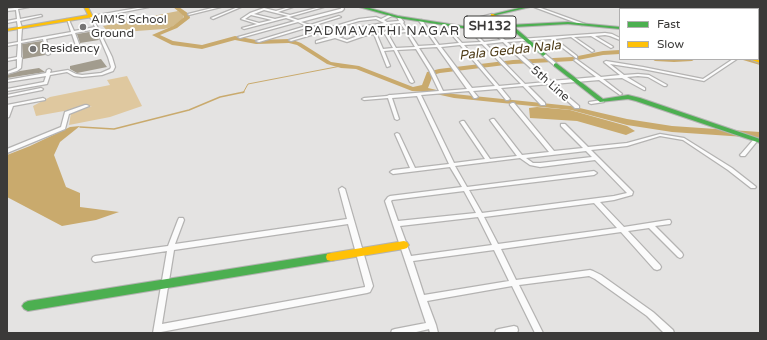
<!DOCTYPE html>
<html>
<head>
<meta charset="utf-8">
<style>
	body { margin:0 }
	#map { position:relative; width:767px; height:340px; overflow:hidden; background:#e4e3e2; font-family:"Varela Round",sans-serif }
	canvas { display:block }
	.frame { position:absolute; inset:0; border:8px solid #3b3a39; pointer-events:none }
	.legend { position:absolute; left:619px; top:8px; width:140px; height:52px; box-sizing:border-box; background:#fff; border:1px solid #b1b0b0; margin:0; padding:5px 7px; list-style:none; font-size:12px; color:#3b3a39 }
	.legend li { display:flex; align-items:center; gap:8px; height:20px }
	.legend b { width:20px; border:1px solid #b1b0b0 }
</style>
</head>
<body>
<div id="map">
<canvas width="767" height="340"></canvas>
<div class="frame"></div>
<ul class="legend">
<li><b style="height:5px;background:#4caf50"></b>Fast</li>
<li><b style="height:5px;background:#ffc107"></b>Slow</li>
</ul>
</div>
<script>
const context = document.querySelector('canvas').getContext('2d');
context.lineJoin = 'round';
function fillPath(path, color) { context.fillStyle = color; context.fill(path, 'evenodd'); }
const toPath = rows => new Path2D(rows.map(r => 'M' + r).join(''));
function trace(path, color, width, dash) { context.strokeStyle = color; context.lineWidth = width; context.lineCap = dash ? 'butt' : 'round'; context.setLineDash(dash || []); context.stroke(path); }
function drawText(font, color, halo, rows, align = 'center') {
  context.font = font + ' "Varela Round",sans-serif'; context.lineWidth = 4; context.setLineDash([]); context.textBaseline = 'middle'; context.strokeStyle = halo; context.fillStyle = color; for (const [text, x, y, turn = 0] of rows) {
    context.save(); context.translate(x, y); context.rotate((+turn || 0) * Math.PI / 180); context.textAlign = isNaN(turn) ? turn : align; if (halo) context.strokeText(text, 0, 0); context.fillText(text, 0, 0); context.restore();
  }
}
fillPath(toPath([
	[127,76,142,106,110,117,69,125,71,113,92,106,36,116,33,106,50,97,110,85,107,80]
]), '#dfc89f');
fillPath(toPath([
	[178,11,183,14,184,16,182,19,172,27,164,29,109,33,103,26]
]), '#d2ba8a');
fillPath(toPath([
	[537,107,570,110,627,126,635,131,626,135,577,121,530,118,529,108],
	[80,126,60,142,54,155,66,187,80,193,80,207,119,212,96,220,62,226,7,197,7,155,30,146,70,127]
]), '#c9aa6d');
trace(toPath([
	[243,93,248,84,341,66]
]), '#c9aa6d', 1);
trace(toPath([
	[80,127,114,129,189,110,220,97,244,92]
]), '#c9aa6d', 1.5);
fillPath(toPath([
	[173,7,179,7,189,14,190,18,177,28,160,35,173,41,202,45,235,36,256,40,290,39,301,43,331,62,359,66,413,87,422,85,427,72,439,69,513,60,573,57,603,51,620,50,620,54,603,55,573,61,513,64,440,73,433,75,428,88,454,94,571,106,627,119,672,126,760,132,760,138,672,132,627,125,571,110,454,98,427,92,412,91,356,69,341,68,327,64,297,45,289,43,256,44,235,40,202,49,172,45,152,35,173,26,184,17,184,16,173,7],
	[652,59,695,59,692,61,674,62,655,61,652,59],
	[742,59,760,61,760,65,743,60,742,59]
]), '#c9aa6d');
fillPath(toPath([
	[95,31,99,40,80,43,77,34],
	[42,41,45,55,23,59,22,44],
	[101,59,107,67,77,73,70,69,70,66],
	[39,68,45,72,7,78,7,75,20,71]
]), '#a29c8e');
const street = toPath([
	[22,7,29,7,18,9,20,19,41,15,42,16,20,21,22,28,21,41,71,32,67,19,69,20,74,31,95,27,90,17,90,15,92,16,143,7,149,7,93,18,112,57,115,67,113,71,102,75,82,77,74,76,67,72,50,75,47,84,7,91,7,89,44,82,46,76,7,82,7,80,46,73,47,70,49,69,51,70,50,73,68,70,76,74,82,75,101,73,110,69,111,67,108,57,96,29,75,33,81,49,79,50,77,49,72,34,46,39,50,54,48,55,46,54,43,39,21,43,21,57,22,58,21,68,17,71,7,74,7,72,17,68,17,59,7,61,7,59,17,57,18,44,7,46,7,44,18,42,18,28,17,21,7,23,7,21,17,19,16,10,7,11,7,9,22,7],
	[216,7,221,7,189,15,188,14,216,7],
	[238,7,241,7,213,19,211,18,238,7],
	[289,7,293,7,278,12,290,15,320,7,324,7,289,17,298,20,340,9,341,9,340,7,343,7,344,9,342,11,301,22,310,25,339,16,341,17,312,26,322,30,359,19,376,17,381,19,391,14,392,15,392,16,384,20,387,22,399,21,397,17,399,16,404,22,403,23,418,46,436,45,419,21,421,20,422,20,439,45,459,43,444,26,443,25,445,24,462,43,481,42,468,29,468,27,469,27,484,42,501,40,488,28,487,27,489,26,505,40,605,33,612,34,620,38,620,40,610,36,605,35,595,36,612,46,613,47,611,48,591,36,574,37,593,50,594,51,592,52,571,37,555,39,577,56,577,58,576,58,551,39,507,42,551,81,596,77,575,61,574,60,576,59,601,77,620,75,605,63,604,62,606,61,643,67,703,79,733,59,737,59,704,81,643,69,610,64,624,75,638,74,649,75,667,85,666,86,664,86,648,77,638,76,627,77,645,88,645,90,644,90,622,78,603,79,621,93,622,94,620,95,599,80,553,84,579,106,579,108,575,108,549,84,528,86,545,103,545,105,541,105,523,86,501,88,510,99,508,100,506,100,497,89,473,91,478,97,476,98,474,98,469,91,421,95,454,163,485,159,460,122,462,121,464,121,490,159,517,156,490,120,492,119,494,119,522,155,549,152,510,105,510,104,512,103,514,103,554,151,583,148,561,126,561,124,565,124,588,147,627,143,660,134,684,138,732,168,755,186,756,187,755,188,751,188,728,170,683,140,660,136,627,146,591,150,633,192,632,195,614,200,600,202,624,227,668,220,670,220,671,222,670,224,655,226,682,253,683,255,682,257,680,258,678,257,649,228,628,231,660,265,661,267,660,269,657,270,654,269,621,232,501,249,516,280,590,270,593,271,601,275,653,312,673,330,674,333,664,333,647,316,595,279,589,276,519,285,543,333,535,333,512,286,427,301,436,325,438,333,430,333,429,329,412,333,391,333,392,330,395,329,426,323,385,201,388,197,390,196,462,187,450,167,393,174,390,172,393,170,410,168,395,134,397,133,399,134,415,168,449,164,417,96,392,98,399,119,397,120,395,119,388,98,364,100,362,99,364,98,387,96,389,95,391,95,439,91,429,70,416,49,397,50,414,82,412,83,410,82,394,50,384,51,390,66,387,67,374,34,364,36,347,42,335,38,316,43,316,41,332,36,322,32,291,41,289,40,319,31,309,27,259,42,256,41,306,26,298,22,240,38,238,37,295,21,286,18,244,29,242,28,257,24,241,19,250,13,264,8,276,11,289,7],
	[264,10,288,16,275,19,254,14,264,10],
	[251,15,272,20,259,23,245,19,251,15],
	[376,19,384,23,366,26,336,35,325,31,359,21,376,19],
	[400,23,405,30,388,32,386,31,384,32,377,33,376,32,363,34,347,40,339,37,368,28,387,24,400,23],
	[406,32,415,47,396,48,388,34,406,32],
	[385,34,393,48,383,49,377,35,385,34],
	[503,42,515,54,546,82,525,84,486,44,503,42],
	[482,44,521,84,499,86,464,45,482,44],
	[460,45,495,86,472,88,441,47,460,45],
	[437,47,467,89,443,91,433,70,419,48,437,47],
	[586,151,592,157,540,163,533,163,526,158,586,151],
	[520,158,530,165,540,167,595,160,627,193,614,196,482,213,469,190,594,175,597,173,594,171,467,187,455,166,520,158],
	[464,191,476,213,398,221,391,201,392,200,464,191],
	[594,203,617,228,498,244,484,217,594,203],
	[478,217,492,245,411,256,400,226,478,217],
	[494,250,509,281,424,295,413,261,494,250],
	[534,7,538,7,585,24,582,25,534,7],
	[646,7,650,7,645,9,641,9,646,7],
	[654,7,657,7,653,9,650,9,654,7],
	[492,14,493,15,493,16,474,20,473,19,492,14],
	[759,28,760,28,760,30,758,31,758,29,759,28],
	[758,34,760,35,760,37,758,36,758,34],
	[758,41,760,41,760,43,758,43,758,41],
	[758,49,760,50,760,52,758,51,758,49],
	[542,53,544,53,557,64,557,66,555,66,542,55,542,53],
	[41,88,43,89,42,90,7,97,7,95,41,88],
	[43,98,45,99,45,100,13,106,9,117,7,118,7,110,8,107,7,107,7,105,43,98],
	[602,100,604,101,604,102,591,104,589,103,589,102,602,100],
	[85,105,87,105,89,106,69,114,65,129,7,153,7,149,61,127,65,112,85,105],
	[754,139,758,139,758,140,745,156,741,156,740,155,741,154,754,139],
	[342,187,345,189,373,286,370,292,367,293,161,332,161,333,153,333,167,251,95,262,93,261,92,259,93,257,95,256,168,246,178,220,179,218,183,218,184,220,175,244,347,219,339,189,342,187],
	[348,224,365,286,365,287,162,324,174,250,348,224],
	[514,326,517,327,518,330,517,333,495,333,496,330,499,329,514,326]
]);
const fast = toPath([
	[359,7,366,7,398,16,469,27,568,22,620,27,620,29,568,24,514,27,545,53,546,54,543,56,509,27,469,29,398,18,359,7],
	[523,7,530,7,492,16,490,15,523,7],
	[556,63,603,99,628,95,640,98,760,139,760,143,636,101,628,99,600,102,554,66,554,64,556,63],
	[331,253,335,254,336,257,335,260,331,261,28,311,24,309,22,306,24,303,28,301,331,253]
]);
const slow = toPath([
	[84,7,88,7,93,17,7,31,7,29,88,15,84,7],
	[491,14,493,14,515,26,511,27,491,16,491,14],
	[751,59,760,59,760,63,752,60,751,59],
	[404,241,407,242,409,245,407,248,404,249,331,261,327,260,326,257,327,254,331,253,404,241]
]);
trace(street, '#b4b3b2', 2.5);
trace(fast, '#b4b3b2', 2);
trace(slow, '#b4b3b2', 2);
fillPath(street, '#fbfbfb');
fillPath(fast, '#4caf50');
fillPath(slow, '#ffc107');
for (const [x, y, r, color] of [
	[83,27,4,"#767574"],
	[33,49,4,"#767574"]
]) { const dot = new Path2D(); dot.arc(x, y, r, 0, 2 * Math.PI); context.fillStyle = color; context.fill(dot); trace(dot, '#fff', 1.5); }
drawText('12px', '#3b3a39', '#fff', [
	["AIM'S School",91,20],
	["Ground",91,34],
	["Residency",41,49]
], 'left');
drawText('12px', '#3b3a39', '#fff', [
	["5th Line",550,84,41]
]);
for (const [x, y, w] of [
	[490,27,52]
]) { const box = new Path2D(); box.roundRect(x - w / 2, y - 11, w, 22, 3); context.fillStyle = '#fff'; context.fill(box); trace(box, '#3b3a39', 1); }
drawText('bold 13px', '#3b3a39', null, [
	["SH132",490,27]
]);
context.letterSpacing = '1px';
drawText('13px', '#3b3a39', '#fff', [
	["PADMAVATHI NAGAR",382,32]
]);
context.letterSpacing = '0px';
drawText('italic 13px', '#4f3d19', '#fff', [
	["Pala Gedda Nala",510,51,-6]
]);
</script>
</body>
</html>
